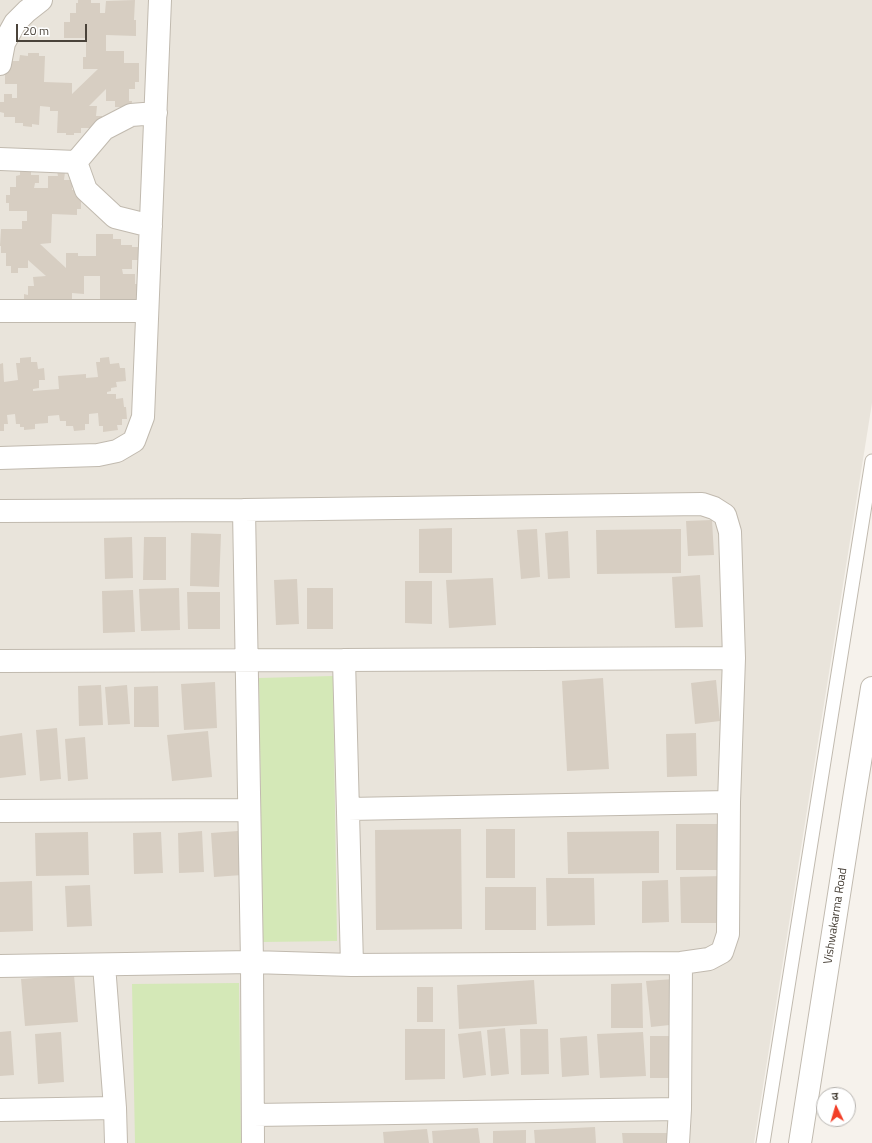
<!DOCTYPE html>
<html>
<head>
<meta charset="utf-8">
<style>
	body { margin:0 }
	#map { position:relative; width:872px; height:1143px; overflow:hidden; background:#f6f2ec; font-family:"Titillium Web","Noto Sans Devanagari",sans-serif }
	canvas { display:block }
	.north { position:absolute; left:816px; top:1087px; width:40px; height:40px; box-sizing:border-box; background:#fff; border:1px solid #b7b4b0; border-radius:50%; rotate:355deg; font-size:11px; font-weight:700; line-height:16px; text-align:center; color:#4a433a }
	.north::after { content:''; display:block; margin:auto; width:14px; height:18px; background:#f23e27; clip-path:polygon(50% 0,100% 100%,50% 72%,0 100%) }
	.scale { position:absolute; left:16px; top:24px; width:71px; height:18px; box-sizing:border-box; border:2px solid #4a433a; border-top:0; padding-left:5px; font-size:12px; line-height:14px; white-space:nowrap; color:#4a433a; -webkit-text-stroke:3px #fff; paint-order:stroke }
</style>
</head>
<body>
<div id="map">
<canvas width="872" height="1143"></canvas>
<div class="north">उ</div>
<div class="scale">20 m</div>
</div>
<script>
const context = document.querySelector('canvas').getContext('2d');
context.lineJoin = 'round';
function fillPath(path, color) { context.fillStyle = color; context.fill(path, 'evenodd'); }
const toPath = rows => new Path2D(rows.map(r => 'M' + r).join(''));
function trace(path, color, width, dash) { context.strokeStyle = color; context.lineWidth = width; context.lineCap = dash ? 'butt' : 'round'; context.setLineDash(dash || []); context.stroke(path); }
function drawText(font, color, halo, rows, align = 'center') {
  context.font = font + ' "Titillium Web",sans-serif'; context.lineWidth = 3.5; context.setLineDash([]); context.textBaseline = 'middle'; context.strokeStyle = halo; context.fillStyle = color; for (const [text, x, y, turn = 0] of rows) {
    context.save(); context.translate(x, y); context.rotate((+turn || 0) * Math.PI / 180); context.textAlign = isNaN(turn) ? turn : align; if (halo) context.strokeText(text, 0, 0); context.fillText(text, 0, 0); context.restore();
  }
}
fillPath(toPath([
	[0,0,872,0,872,403,754,1143,0,1143]
]), '#e9e4db');
fillPath(toPath([
	[333,676,337,941,263,942,259,678],
	[239,983,241,1143,135,1143,132,984]
]), '#d4e8b7');
fillPath(toPath([
	[78,0,91,0,91,3,100,3,100,13,105,13,106,1,135,0,134,20,136,20,136,36,106,35,106,51,124,51,124,63,139,63,139,82,135,82,135,89,129,89,129,101,132,101,131,111,124,107,115,107,115,101,106,101,106,89,89,106,97,106,96,116,102,116,102,124,94,123,94,128,81,128,81,133,74,133,74,135,66,135,66,133,57,133,58,111,50,111,50,107,40,106,39,125,32,124,32,127,23,126,23,123,15,123,15,117,4,117,4,113,0,112,0,102,4,102,4,94,12,94,12,98,17,98,17,84,5,84,5,75,1,75,1,68,9,61,19,61,20,55,28,56,28,53,39,53,39,56,45,56,44,82,72,83,72,94,98,69,83,69,83,57,86,57,86,38,64,38,64,22,70,22,70,13,76,13,76,3,78,3],
	[20,170,31,170,31,175,39,175,39,183,35,183,34,188,48,188,48,176,58,176,57,171,65,172,64,180,72,180,72,190,78,190,78,199,81,199,81,209,77,209,77,215,52,214,51,243,40,244,66,268,66,253,78,253,78,256,96,256,96,234,113,234,113,239,121,239,121,245,132,245,132,247,139,247,139,260,132,260,132,269,122,269,123,274,135,274,135,284,139,284,139,300,100,305,100,276,84,276,84,294,72,293,72,309,46,306,46,300,34,300,34,302,24,302,24,294,28,295,28,286,34,286,33,277,46,276,28,260,28,268,18,268,18,273,11,273,11,266,6,266,6,253,1,253,1,246,0,246,1,229,22,229,22,221,27,221,27,211,9,211,9,203,6,203,6,195,10,195,10,187,16,187,16,176,20,175],
	[31,357,31,362,37,362,38,369,44,368,45,380,39,380,39,388,33,389,33,391,59,389,58,376,86,374,86,378,98,377,96,362,100,362,100,358,109,357,110,364,119,363,120,368,125,368,126,381,116,382,117,387,111,388,111,391,107,392,107,394,116,394,116,399,123,398,124,407,126,407,127,419,122,419,122,425,117,425,118,430,103,432,103,426,99,426,98,413,89,414,89,424,85,424,85,430,74,431,73,426,66,426,66,421,60,421,59,415,48,416,48,423,35,424,35,429,24,430,24,427,20,427,20,424,16,424,15,414,7,415,8,424,4,424,4,431,0,431,0,364,3,363,4,382,18,380,16,363,20,363,20,358],
	[712,520,714,555,688,556,686,521],
	[452,528,452,573,419,573,419,529],
	[537,529,540,577,521,579,517,530],
	[681,529,681,573,597,574,596,530],
	[568,531,570,578,548,579,545,533],
	[191,533,221,534,219,587,190,586],
	[132,537,133,578,105,579,104,538],
	[144,537,166,537,166,580,143,580],
	[700,575,703,627,675,628,672,577],
	[493,578,496,625,449,628,446,580],
	[297,579,299,624,276,625,274,580],
	[405,581,432,581,432,624,405,623],
	[179,588,180,630,141,631,139,589],
	[307,588,333,588,333,629,307,629],
	[133,590,135,632,103,633,102,591],
	[187,592,220,592,220,629,188,629],
	[603,678,609,769,567,771,562,681],
	[716,680,720,721,695,724,691,683],
	[215,682,217,728,184,730,181,684],
	[101,685,103,725,79,726,78,686],
	[127,685,130,724,108,725,105,687],
	[158,686,159,727,134,727,134,687],
	[57,728,61,779,40,781,36,730],
	[208,731,212,777,172,781,167,735],
	[22,733,26,775,0,778,0,736],
	[696,733,697,776,667,777,666,734],
	[85,737,88,779,68,781,65,739],
	[676,824,724,824,725,870,676,870],
	[461,829,462,929,376,930,375,830],
	[486,829,515,829,515,878,486,878],
	[202,831,204,872,179,873,178,833],
	[238,831,242,875,214,877,211,833],
	[659,831,659,873,568,874,567,832],
	[88,832,89,875,36,876,35,833],
	[161,832,163,873,134,874,133,833],
	[723,876,723,923,681,923,680,877],
	[546,878,594,878,595,925,547,926],
	[668,880,669,922,642,923,642,881],
	[32,881,33,931,0,932,0,882],
	[90,885,92,926,67,927,65,886],
	[485,887,536,887,536,930,485,930],
	[74,975,78,1022,25,1026,21,979],
	[674,979,679,1024,651,1027,646,981],
	[534,980,537,1024,459,1029,457,985],
	[642,983,643,1028,611,1028,611,984],
	[417,987,433,987,433,1022,417,1022],
	[505,1028,509,1074,491,1076,487,1030],
	[405,1029,445,1029,445,1079,405,1080],
	[520,1029,548,1029,549,1074,521,1075],
	[11,1031,14,1075,0,1076,0,1032],
	[481,1031,486,1075,463,1078,458,1034],
	[61,1032,64,1082,38,1084,35,1034],
	[643,1032,646,1076,600,1078,597,1034],
	[587,1036,589,1075,562,1077,560,1038],
	[650,1036,677,1036,677,1078,650,1078],
	[595,1127,596,1143,535,1143,534,1130],
	[478,1128,480,1143,433,1143,432,1131],
	[427,1129,429,1143,384,1143,383,1132],
	[526,1130,526,1143,493,1143,493,1131],
	[622,1133,676,1133,675,1143,623,1143]
]), '#d7cec2');
const service = toPath([
	[763,1143,872,461]
]);
const minor = toPath([
	[0,64,4,43,15,23,27,11,41,0],
	[0,159,76,162],
	[151,226,115,217,86,190,76,162,104,129,131,115,156,113],
	[0,311,147,311],
	[0,458,98,455,117,451,134,441,143,417,160,0],
	[244,510,252,962,253,1143],
	[0,511,244,510,702,504,714,508,725,515,730,532,734,658,729,802,728,934,722,952,709,959,681,963,352,965,252,962,0,966],
	[344,660,352,965],
	[0,661,344,660,734,658],
	[348,809,729,802],
	[0,811,249,810],
	[104,965,115,1108,116,1143],
	[0,1110,115,1108],
	[253,1115,680,1109],
	[678,1143,680,1109,681,963]
]);
const tertiary = toPath([
	[800,1143,854,799,872,688]
]);
trace(service, '#c1baaf', 15);
trace(minor, '#c1baaf', 24);
trace(tertiary, '#c1baaf', 24);
trace(service, '#fff', 13);
trace(minor, '#fff', 22);
trace(tertiary, '#fff', 22);
drawText('12px', '#4a433a', '#fff', [
	["Vishwakarma Road",836,916,-81]
]);
</script>
</body>
</html>
